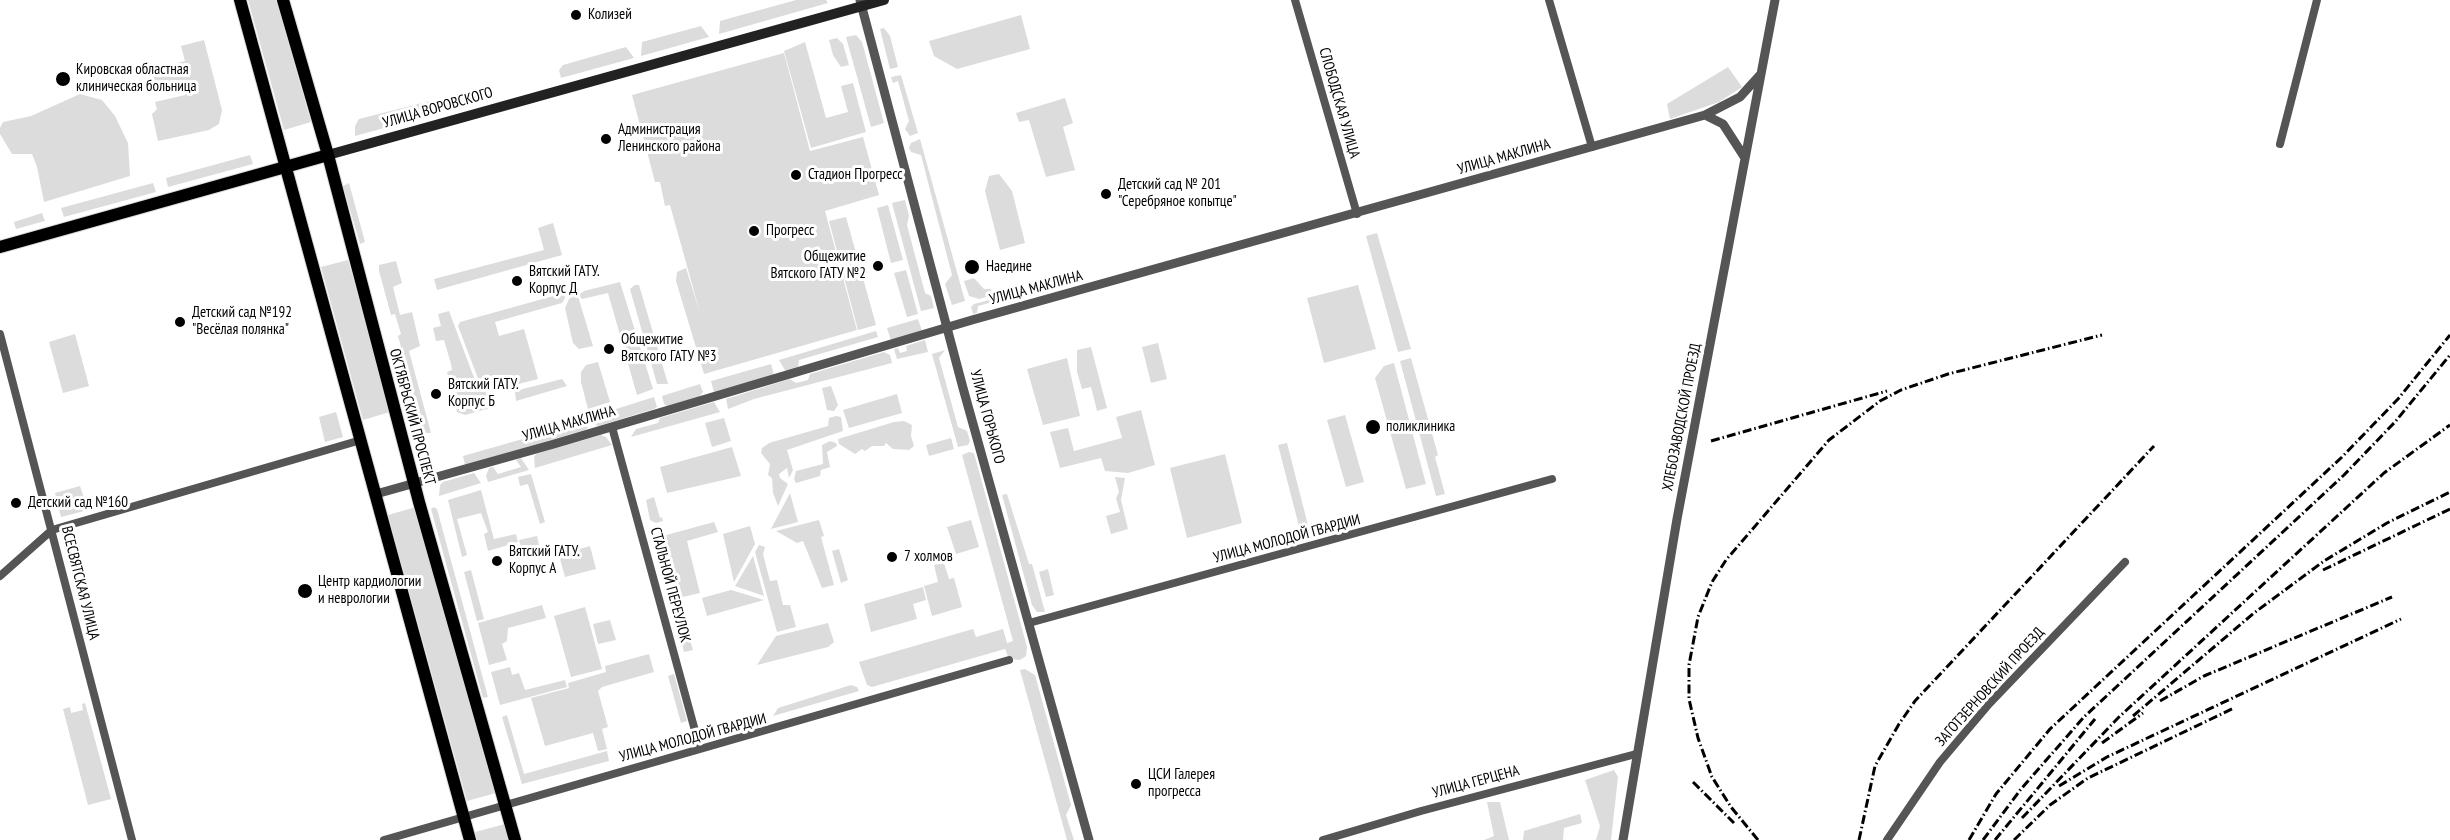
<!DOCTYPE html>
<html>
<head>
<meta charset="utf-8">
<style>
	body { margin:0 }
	canvas { display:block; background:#fff }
</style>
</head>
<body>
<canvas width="2450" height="840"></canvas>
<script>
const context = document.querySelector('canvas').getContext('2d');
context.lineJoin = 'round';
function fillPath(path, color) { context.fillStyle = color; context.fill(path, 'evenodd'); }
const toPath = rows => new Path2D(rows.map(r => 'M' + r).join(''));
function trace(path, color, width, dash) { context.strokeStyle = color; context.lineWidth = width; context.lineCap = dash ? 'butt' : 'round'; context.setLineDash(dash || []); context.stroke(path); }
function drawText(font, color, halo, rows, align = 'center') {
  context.font = font + ' "PT Sans Narrow",sans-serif'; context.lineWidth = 6; context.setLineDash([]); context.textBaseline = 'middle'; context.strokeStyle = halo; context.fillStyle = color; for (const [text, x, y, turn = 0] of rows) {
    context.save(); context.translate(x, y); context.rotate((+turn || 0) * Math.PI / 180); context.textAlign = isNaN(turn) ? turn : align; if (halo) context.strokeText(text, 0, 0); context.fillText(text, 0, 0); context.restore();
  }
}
fillPath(toPath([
	[248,0,276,0,311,122,284,130],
	[796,0,826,0,828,3,719,34,720,21],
	[1021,15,1030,49,957,69,934,56,929,41],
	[701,26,709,37,641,56,642,42],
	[884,28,890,36,898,67,890,69,880,29],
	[856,35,862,42,884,123,871,127,846,37],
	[837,38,843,44,849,65,841,67,833,55,829,40],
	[204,40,222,110,219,124,209,130,158,141,152,114,157,109,155,102,185,95,191,87,190,83,155,91,150,70,185,61,181,46],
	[805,42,826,118,848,112,841,86,853,83,866,132,811,148,784,51],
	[626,47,634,58,561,78,559,70,563,65],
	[784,53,810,151,863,137,879,195,825,211,857,330,704,374,676,281,677,272,686,268,700,313,670,205,665,206,660,182,655,182,632,95],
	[1728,67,1742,87,1719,102,1670,119,1667,104],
	[901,75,918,133,910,136,905,129,909,121,898,81,893,83,891,77],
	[80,94,102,100,115,116,128,143,130,176,44,202,37,167,32,154,12,154,0,134,0,128,3,122,31,116],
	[1065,98,1073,123,1063,127,1075,170,1046,177,1029,120,1019,122,1016,113],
	[430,101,439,113,355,136,355,126,359,119],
	[920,139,965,301,952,305,945,284,952,275,921,155,911,152,909,148,911,143],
	[250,155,253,164,168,187,166,178],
	[999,174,1012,191,1025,243,1000,250,985,191,989,176],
	[153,183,156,192,64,217,61,208],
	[349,183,365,242,360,244,343,186],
	[905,200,909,216,907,225,925,293,931,296,934,308,921,311,892,203],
	[888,205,903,260,891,263,877,208],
	[42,213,45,221,16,229,14,222],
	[846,217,876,325,858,330,829,221],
	[553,223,562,255,437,290,434,279,544,250,538,228],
	[1377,233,1411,349,1398,352,1366,236],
	[348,260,390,412,363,420,321,267],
	[396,261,402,283,393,287,400,315,412,312,420,346,409,351,431,433,424,433,398,336,401,334,395,314,391,315,379,271,379,265],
	[906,270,918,314,907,317,894,273],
	[1076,277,1076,279,978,306,977,313,973,314,971,307,974,304],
	[974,278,984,289,991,289,993,295,979,299,969,296,964,281],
	[620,282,653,389,637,395,608,293,582,299,579,295,584,291],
	[635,285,639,285,668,384,657,384,630,289],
	[1358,285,1376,349,1324,363,1307,298],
	[564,293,565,298,562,303,495,322,499,336,524,329,538,379,495,390,479,381,458,326,460,322],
	[578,296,593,346,579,349,573,343,565,308,570,297],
	[449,311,476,383,487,394,490,408,465,415,457,412,447,372,452,370,451,364,444,340,436,341,433,328,441,326,438,314],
	[918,319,922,331,891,341,887,328],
	[876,331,878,337,799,360,798,369,786,372,779,360],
	[75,334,89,386,63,393,49,342],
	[925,340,928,352,897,359,894,349,898,348,900,353,907,351,906,346],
	[1158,343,1167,379,1151,383,1142,347],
	[1091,347,1107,408,1097,411,1091,387,1082,389,1077,372,1077,350],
	[945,350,939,358,958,427,967,431,970,441,968,445,958,447,932,354],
	[884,352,890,355,892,363,754,399,728,409,726,399,790,379,796,383,808,380,810,374],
	[1067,358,1080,416,1043,425,1027,369],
	[1411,358,1438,455,1435,457,1445,494,1436,496,1400,361],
	[598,362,610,402,588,409,581,382,581,372,586,365],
	[1394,363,1426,484,1406,489,1375,378,1384,366],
	[771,364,774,375,714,392,711,381],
	[562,379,567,386,516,401,515,391],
	[700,384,703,392,699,397,667,406,664,404,662,396],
	[831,386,838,405,834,411,827,410,823,392,822,388],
	[897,394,902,413,849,428,843,410],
	[654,397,657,407,654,409,598,426,595,424,594,416],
	[714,402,720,412,631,437,636,429,658,423,660,418],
	[1141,410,1155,465,1128,473,1105,471,1101,458,1060,468,1050,432,1068,428,1074,451,1122,438,1116,417],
	[336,412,343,437,325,442,319,417],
	[1345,415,1364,482,1346,487,1327,420],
	[836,416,841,417,843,431,787,450,793,470,789,478,787,468,779,474,780,478,788,484,778,506,773,493,772,478,768,475,770,464,761,453,762,448,769,443,828,426,829,418],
	[724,418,731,441,712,447,705,423],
	[586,421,588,428,585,430,465,465,463,456],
	[904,421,912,425,911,436,914,446,909,450,893,449,886,443,884,446,872,446,865,451,862,449,855,454,839,444,838,439,894,422],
	[601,435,606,437,612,445,535,468,534,457,536,454],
	[951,438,954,449,929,456,926,445],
	[830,441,836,443,837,446,827,452,830,467,821,470,820,476,796,483,794,479,796,471,823,464,822,445],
	[1287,443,1309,529,1307,536,1301,534,1278,445],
	[732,447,741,476,667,493,660,467],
	[969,452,974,453,1027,647,1026,656,1020,660,1009,659,1005,649,872,687,867,685,859,662,973,629,976,637,1003,629,1007,643,1013,641,962,455],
	[1225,454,1242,523,1187,538,1170,468],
	[521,458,529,470,488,482,486,476,489,468,493,467,498,474,521,467,516,460],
	[474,473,481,483,439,496,440,485,443,482],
	[531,474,545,522,540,524,528,484,520,486,518,477],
	[1115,477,1125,478,1121,500,1128,529,1111,534,1106,516,1120,512,1116,498,1119,492],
	[80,486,88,510,61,517,55,493],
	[481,490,494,539,516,534,518,542,488,551,484,534,488,532,481,513,457,519,467,555,462,557,448,500],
	[790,493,798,522,771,529],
	[1007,494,1029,564,1032,564,1045,612,1037,612,1032,605,1002,495],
	[654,497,660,518,662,517,663,521,656,523,650,520,646,500],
	[416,507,496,793,467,801,388,515],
	[434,507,437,509,488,697,483,698,431,509],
	[819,520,824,536,821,537,834,585,822,588,803,541,797,543,776,531],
	[971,520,979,547,956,554,947,527],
	[714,522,718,532,687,541,700,593,674,599,659,537],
	[750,526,755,544,734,582,723,534],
	[537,536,541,554,524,558,519,540],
	[759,545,765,547,763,554,770,581,777,580,783,605,790,605,796,627,777,632,755,552],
	[590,546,596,569,565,577,559,555],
	[839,549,848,580,841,583,832,551],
	[753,556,764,596,735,586],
	[944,563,949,579,954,578,962,607,932,616,924,586,938,582,934,565],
	[1048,569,1054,595,1046,597,1039,572],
	[471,570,484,619,477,621,464,572],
	[923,587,926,600,913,604,917,619,871,632,864,604],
	[731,590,764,600,707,616,702,598],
	[542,605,546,618,508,628,507,641,502,644,507,660,489,665,478,623],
	[585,607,602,669,571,677,554,616],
	[610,620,616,640,598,644,593,624],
	[828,623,834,642,828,647,757,665,776,636],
	[686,626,693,650,684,652,678,629],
	[649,654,654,672,602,687,598,691,608,727,602,729,607,749,598,751,593,733,545,746,531,698,569,688,568,683,606,672,605,666],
	[510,667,512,675,519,673,525,690,565,680,567,687,500,705,491,672],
	[1025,669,1035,675,1071,805,1066,815,1074,840,1067,840,1020,670],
	[674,674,687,721,681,723,668,676],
	[851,685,857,687,859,691,773,716,778,708],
	[85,703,111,799,88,805,63,709,70,707,71,713,83,710,82,704],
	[507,715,524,774,607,751,609,761,522,784,502,717],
	[1614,770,1618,777,1611,840,1596,840,1600,826,1585,780],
	[1487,802,1500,802,1509,840,1484,840,1494,836],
	[1580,814,1582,823,1564,828,1563,840,1523,840,1524,831],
	[505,824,509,840,477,840,475,832]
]), '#dcdcdc');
const primary = toPath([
	[240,0,470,840],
	[283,0,328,155,419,502,515,840],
	[0,247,328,155]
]);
trace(primary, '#dbdbdb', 14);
trace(toPath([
	[1295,0,1357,214],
	[1549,0,1592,147],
	[2280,144,2317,0],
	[0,334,132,840],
	[612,427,700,749],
	[0,576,52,530,361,440],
	[1029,623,1552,479],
	[384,840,1009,660],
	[1323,840,1421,811,1636,754],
	[1887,840,1940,762,1989,704,2125,562]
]), '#555', 8);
trace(toPath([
	[860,0,963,388,1089,840],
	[1705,115,1723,124,1745,158],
	[376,494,554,444,972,320,1705,115,1740,97,1760,75],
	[1623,840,1677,519,1775,0]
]), '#555', 9);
trace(toPath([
	[328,155,884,0]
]), '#222', 10);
trace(primary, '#000', 12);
trace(toPath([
	[1711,441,1887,391],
	[2323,570,2450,509],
	[2160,701,2204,676,2392,597],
	[2133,716,2254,613,2324,561,2387,523,2450,492],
	[2102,743,2143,713],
	[1693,782,1734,823],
	[2059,786,2107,757,2401,619],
	[2022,818,2119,717,2384,473,2450,425],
	[1758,840,1731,807,1712,777,1698,738,1689,699,1689,665,1698,617,1712,582,1726,560,1829,440,1880,401,1901,390,1948,374,2102,335],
	[1859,840,1875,766,1899,724,1915,701,2154,446],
	[1969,840,1996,794,2050,729,2342,457,2398,399,2450,335],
	[1983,840,2021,789,2084,717,2344,475,2395,422,2450,355],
	[1995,840,2095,719],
	[2014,840,2050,805,2088,778,2234,708]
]), '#000', 3, [9, 3, 1.5, 3]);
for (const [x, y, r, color] of [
	[576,15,6,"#000"],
	[63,79,8,"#000"],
	[606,139,6,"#000"],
	[796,175,6,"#000"],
	[1106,194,6,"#000"],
	[754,231,6,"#000"],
	[878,266,6,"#000"],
	[972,267,8,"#000"],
	[517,281,6,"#000"],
	[180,322,6,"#000"],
	[609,349,6,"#000"],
	[436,394,6,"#000"],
	[1373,427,8,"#000"],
	[16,503,6,"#000"],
	[892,557,6,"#000"],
	[497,561,6,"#000"],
	[305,591,8,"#000"],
	[1136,784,6,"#000"]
]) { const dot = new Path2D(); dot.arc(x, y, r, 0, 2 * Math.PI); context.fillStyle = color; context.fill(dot); trace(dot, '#fff', 2); }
drawText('15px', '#000', '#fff', [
	["Колизей",588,15],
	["Кировская областная",76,70],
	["клиническая больница",76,87],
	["Администрация",618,130],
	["Ленинского района",618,147],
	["Стадион Прогресс",808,175],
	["Детский сад № 201",1118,185],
	["\"Серебряное копытце\"",1118,202],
	["Прогресс",766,231],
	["Общежитие",866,257,"right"],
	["Вятского ГАТУ №2",866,274,"right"],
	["Наедине",986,267],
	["Вятский ГАТУ.",529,272],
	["Корпус Д",529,289],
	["Детский сад №192",192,313],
	["\"Весёлая полянка\"",192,330],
	["Общежитие",621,340],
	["Вятского ГАТУ №3",621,357],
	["Вятский ГАТУ.",448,385],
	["Корпус Б",448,402],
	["поликлиника",1386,427],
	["Детский сад №160",28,503],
	["Вятский ГАТУ.",509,552],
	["Корпус А",509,569],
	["7 холмов",904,557],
	["Центр кардиологии",318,582],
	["и неврологии",318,599],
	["ЦСИ Галерея",1148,775],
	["прогресса",1148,792]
], 'left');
drawText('15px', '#000', '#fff', [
	["СЛОБОДСКАЯ УЛИЦА",1339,103,74],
	["УЛИЦА ВОРОВСКОГО",438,108,-16],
	["УЛИЦА МАКЛИНА",1504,157,-16],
	["УЛИЦА МАКЛИНА",1036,288,-15],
	["ОКТЯБРЬСКИЙ ПРОСПЕКТ",412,417,75],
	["УЛИЦА ГОРЬКОГО",987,417,75],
	["ХЛЕБОЗАВОДСКОЙ ПРОЕЗД",1682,417,-79],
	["УЛИЦА МАКЛИНА",569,424,-16],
	["УЛИЦА МОЛОДОЙ ГВАРДИИ",1287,539,-15],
	["ВСЕСВЯТСКАЯ УЛИЦА",80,583,76],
	["СТАЛЬНОЙ ПЕРЕУЛОК",670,585,75],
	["ЗАГОТЗЕРНОВСКИЙ ПРОЕЗД",1990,687,-48],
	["УЛИЦА МОЛОДОЙ ГВАРДИИ",693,738,-15],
	["УЛИЦА ГЕРЦЕНА",1476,782,-15]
]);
</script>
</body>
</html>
